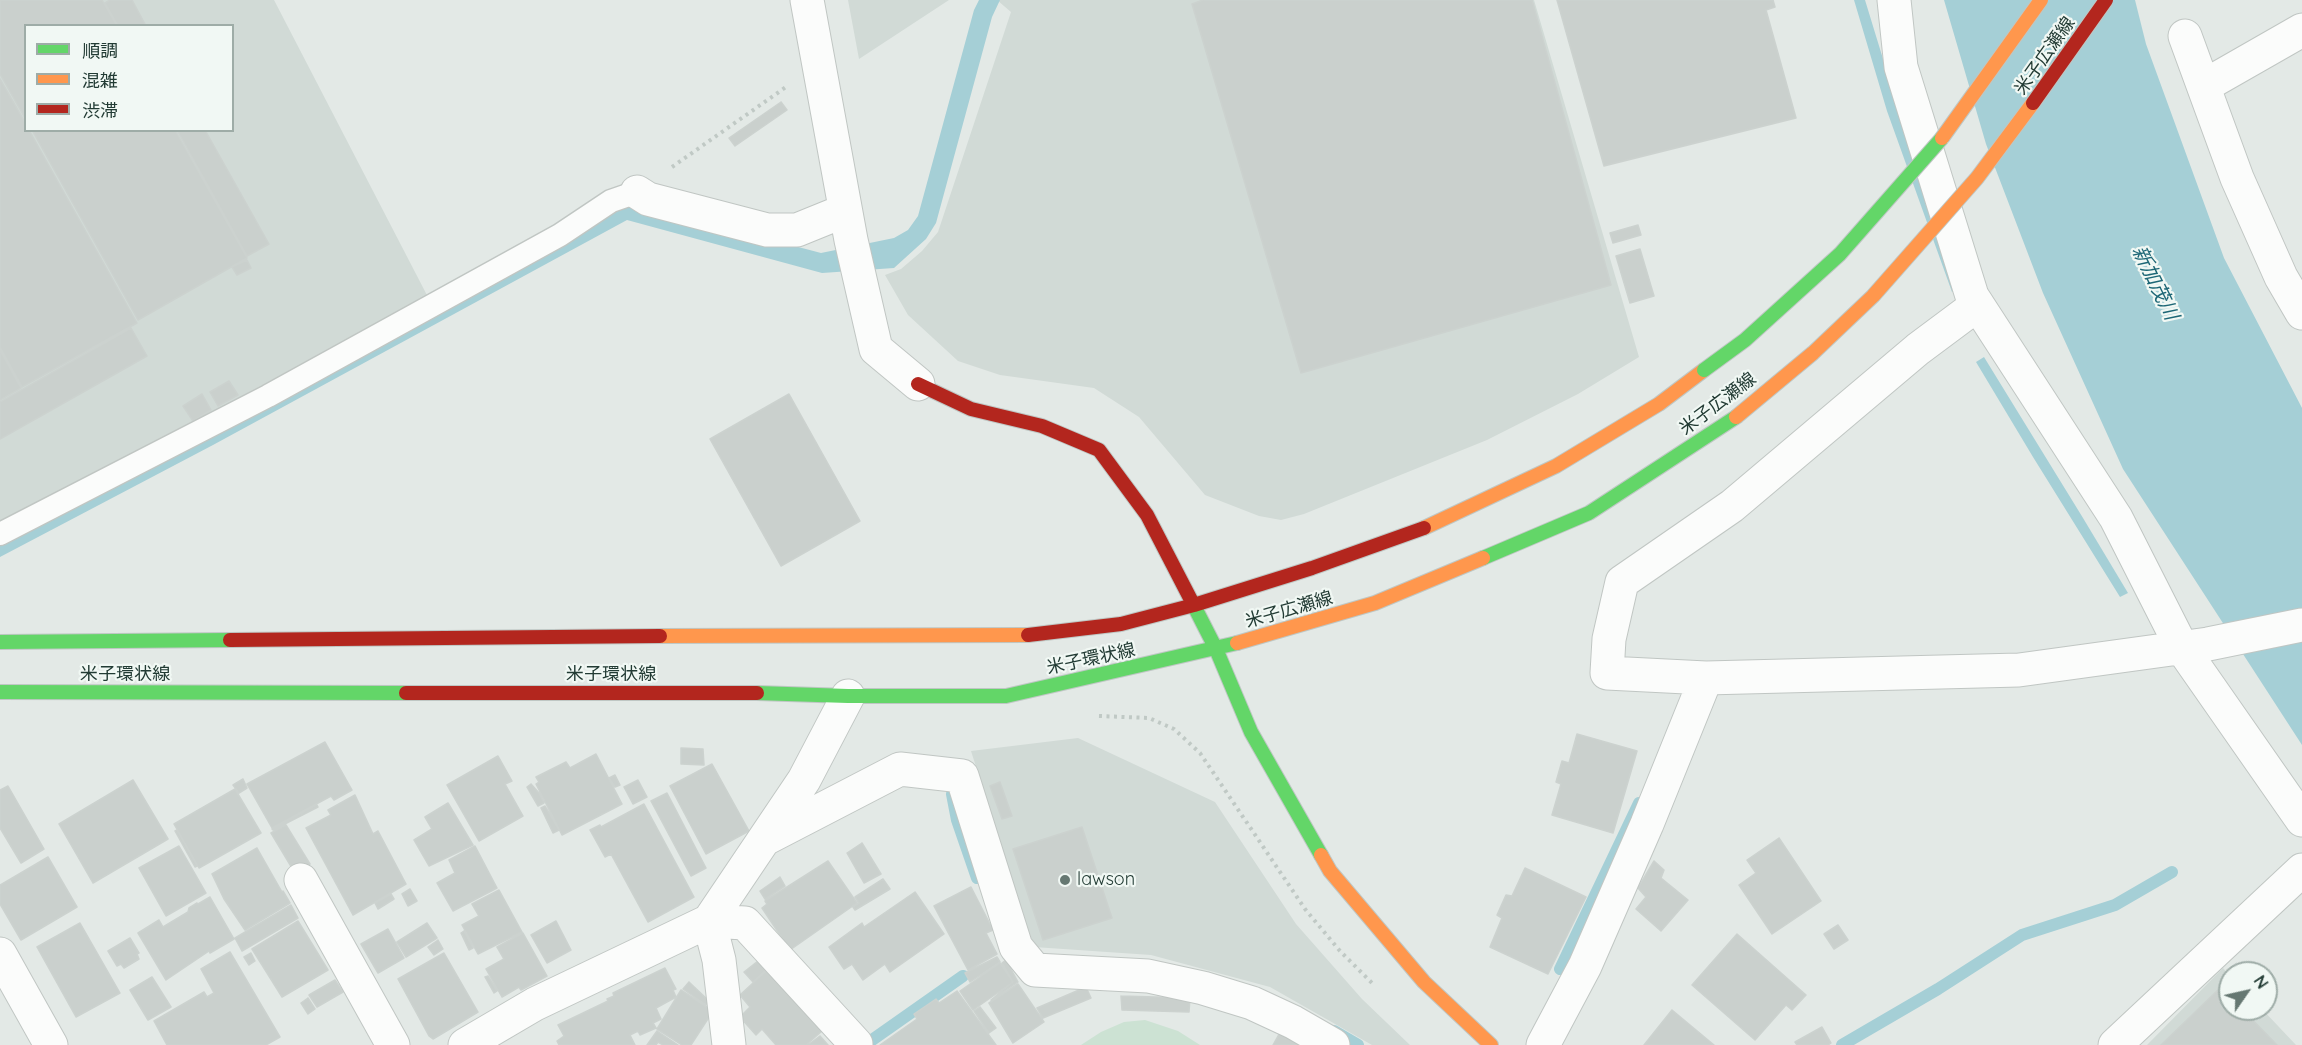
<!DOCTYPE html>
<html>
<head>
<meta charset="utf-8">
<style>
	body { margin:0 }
	#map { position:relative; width:2302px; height:1045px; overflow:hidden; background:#e3e9e6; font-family:Quicksand,"Noto Sans JP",sans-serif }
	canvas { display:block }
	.legend { position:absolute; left:24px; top:24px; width:210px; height:108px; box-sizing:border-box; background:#f1f8f4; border:2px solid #9eaca7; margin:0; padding:8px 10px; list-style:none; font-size:18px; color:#223b34 }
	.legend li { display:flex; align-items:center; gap:12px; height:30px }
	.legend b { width:30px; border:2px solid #9eaca7 }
	.north { position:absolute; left:2218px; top:961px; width:60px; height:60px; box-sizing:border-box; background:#f1f8f4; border:2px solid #9eaca7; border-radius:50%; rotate:56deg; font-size:16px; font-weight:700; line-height:24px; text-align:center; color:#223b34 }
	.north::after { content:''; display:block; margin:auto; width:21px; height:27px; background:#667872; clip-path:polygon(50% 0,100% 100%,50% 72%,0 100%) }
</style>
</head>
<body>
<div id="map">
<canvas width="2302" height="1045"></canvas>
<ul class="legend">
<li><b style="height:8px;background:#63d668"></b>順調</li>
<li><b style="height:8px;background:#ff974d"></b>混雑</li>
<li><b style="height:8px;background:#b3261e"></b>渋滞</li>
</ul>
<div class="north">N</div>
</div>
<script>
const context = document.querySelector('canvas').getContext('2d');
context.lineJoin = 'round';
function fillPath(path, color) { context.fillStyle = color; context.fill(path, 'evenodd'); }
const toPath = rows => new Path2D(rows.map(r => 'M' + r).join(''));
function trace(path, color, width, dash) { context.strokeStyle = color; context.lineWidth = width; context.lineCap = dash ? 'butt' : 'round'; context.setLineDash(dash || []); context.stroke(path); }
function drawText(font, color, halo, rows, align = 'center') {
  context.font = font + ' Quicksand,"Noto Sans JP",sans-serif'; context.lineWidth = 4.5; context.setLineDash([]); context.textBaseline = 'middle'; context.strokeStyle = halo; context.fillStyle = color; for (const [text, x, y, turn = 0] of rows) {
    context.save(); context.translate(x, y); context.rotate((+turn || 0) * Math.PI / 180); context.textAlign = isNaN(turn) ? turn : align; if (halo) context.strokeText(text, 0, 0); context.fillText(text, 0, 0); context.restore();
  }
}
fillPath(toPath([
	[0,0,274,0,430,301,0,525],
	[26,26,232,26,232,130,26,130],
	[848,0,949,0,859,59],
	[997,0,1534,0,1639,357,1578,394,1487,440,1304,514,1281,520,1259,516,1205,495,1139,417,1094,388,1000,375,958,361,908,315,885,275,901,269,922,251,938,232,1011,12],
	[1078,738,1215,802,1296,924,1362,999,1410,1045,1372,1045,1270,987,1151,955,1034,947,971,751],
	[2223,968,2230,976,2230,1009,2262,1009,2296,1045,2147,1045]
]), '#d1dad6');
fillPath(toPath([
	[1145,1020,1178,1031,1200,1045,1081,1045,1101,1032,1124,1022]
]), '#cce2d3');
fillPath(toPath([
	[979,0,1000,0,992,17,936,223,926,239,894,268,822,273,627,220,213,445,0,557,0,546,570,242,570,237,614,208,635,204,821,253,894,238,908,230,918,216,974,10],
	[1854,0,1865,0,1898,108,1962,285,1952,292,1887,111],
	[1944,0,2135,0,2146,44,2224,258,2302,408,2302,745,2123,469,2043,293,1986,144],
	[1984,357,2083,518,2128,593,2120,597,2033,457,1976,362]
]), '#a5cfd6');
trace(toPath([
	[952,794,957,820,977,878],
	[1560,969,1639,803],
	[1334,1031,1358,1045],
	[872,1040,963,976],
	[1842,1045,1938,989,2022,935,2115,905,2172,872]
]), '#a5cfd6', 12);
const building = toPath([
	[0,0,102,0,117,26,26,26,26,120,0,74,0,0],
	[110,0,132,0,146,26,118,26,105,3,110,0],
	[1203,0,1532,0,1611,285,1301,373,1192,4,1203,0],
	[1557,0,1773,0,1775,7,1766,10,1796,118,1604,166,1557,0],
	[0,79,26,124,26,130,29,130,137,323,22,387,0,347,0,79],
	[781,102,787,110,735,146,729,138,781,102],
	[32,130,175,130,247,258,138,320,32,130],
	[177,130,205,130,269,244,247,256,177,130],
	[1638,225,1641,235,1613,243,1610,233,1638,225],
	[1640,249,1654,296,1630,303,1616,256,1640,249],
	[247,260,251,268,237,275,232,267,247,260],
	[131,328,147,356,0,439,0,402,131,328],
	[0,350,21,388,0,400,0,350],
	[229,381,238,395,218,406,210,392,229,381],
	[202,394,211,410,193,421,183,406,202,394],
	[789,394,860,521,781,566,710,439,789,394],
	[1577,734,1637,751,1613,833,1552,815,1561,784,1556,782,1562,761,1569,763,1577,734],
	[325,742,352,790,334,800,331,796,272,828,247,784,325,742],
	[681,748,703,749,704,765,681,764,681,748],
	[596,754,622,804,562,835,536,784,539,782,536,777,566,762,570,768,596,754],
	[498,756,512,781,505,784,523,816,479,841,447,785,498,756],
	[712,764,749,831,706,854,670,786,712,764],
	[615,775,620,785,615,787,609,778,615,775],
	[243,779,247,788,239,793,233,785,243,779],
	[133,780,168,839,93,883,59,824,133,780],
	[638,780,647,797,633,804,624,787,638,780],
	[1000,782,1012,816,1002,819,990,786,1000,782],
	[531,784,539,793,544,803,538,806,527,787,531,784],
	[8,786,44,849,21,863,0,828,0,790,8,786],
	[235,789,261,833,199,868,174,824,235,789],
	[667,793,706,868,691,876,651,801,667,793],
	[355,795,373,834,378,831,406,884,353,915,306,828,331,815,328,810,355,795],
	[448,803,473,845,429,866,414,840,432,829,425,817,448,803],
	[644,804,694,897,648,922,611,854,605,857,590,830,600,825,601,827,644,804],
	[317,805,318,807,273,830,272,829,317,805],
	[545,806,559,830,553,833,541,808,545,806],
	[286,825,310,864,295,873,271,833,286,825],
	[1082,827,1112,918,1043,940,1013,849,1082,827],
	[177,830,197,866,195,867,175,831,177,830],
	[1779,838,1821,901,1772,934,1739,885,1756,873,1747,860,1779,838],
	[862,843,881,874,864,883,847,853,862,843],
	[179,846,206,893,166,916,139,868,179,846],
	[475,846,497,888,453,911,437,883,455,873,449,860,475,846],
	[257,848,282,892,283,891,290,903,245,930,224,899,212,874,257,848],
	[48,857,77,907,21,940,0,904,0,885,48,857],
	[828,861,857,903,790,950,762,908,767,904,765,901,828,861],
	[1654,861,1664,870,1661,878,1688,900,1661,931,1636,909,1646,897,1638,888,1654,861],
	[1525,868,1586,897,1548,974,1490,947,1502,918,1497,915,1506,895,1512,896,1525,868],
	[780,877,785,886,765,899,760,891,780,877],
	[883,879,890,889,855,910,853,907,859,903,855,897,883,879],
	[971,887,993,930,986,933,997,954,968,970,934,906,971,887],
	[410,889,417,901,408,906,402,894,410,889],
	[499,890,522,932,478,954,462,925,479,916,472,904,499,890],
	[915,892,944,934,890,972,885,964,863,980,852,964,844,969,829,947,862,923,864,927,915,892],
	[391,894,394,899,378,909,375,903,391,894],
	[210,897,234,939,210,953,209,951,166,980,138,933,159,920,163,927,188,912,189,908,197,903,198,904,210,897],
	[291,905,298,918,242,951,235,938,291,905],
	[298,921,328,970,282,997,252,949,298,921],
	[556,921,571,950,547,963,531,935,556,921],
	[80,923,120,993,76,1017,37,947,80,923],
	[427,923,437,938,406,957,397,942,427,923],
	[1838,925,1848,940,1834,949,1824,934,1838,925],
	[388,929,404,958,378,973,361,944,388,929],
	[464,931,473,948,469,950,461,933,464,931],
	[523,933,547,976,521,990,519,987,502,997,486,969,504,959,497,947,523,933],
	[1737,934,1806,995,1792,1010,1786,1005,1755,1040,1692,985,1737,934],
	[130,938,139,953,137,954,139,959,124,968,121,964,117,966,108,951,130,938],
	[438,940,443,949,434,955,428,947,438,940],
	[230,952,280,1037,266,1045,167,1045,154,1021,204,992,207,997,214,993,201,969,230,952],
	[251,953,255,961,249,965,244,957,251,953],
	[444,953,478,1012,433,1039,429,1036,398,979,444,953],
	[997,957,1000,962,970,982,965,973,997,957],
	[765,959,767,969,753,982,744,972,758,961,760,964,765,959],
	[1006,960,1018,982,991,1000,1013,982,1002,963,1006,960],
	[1000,963,1013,982,973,1010,960,991,1000,963],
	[665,968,676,989,673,990,676,997,656,1008,661,1019,653,1023,656,1028,640,1035,638,1031,630,1035,635,1045,559,1045,557,1041,564,1036,558,1025,608,1001,607,999,614,996,613,993,665,968],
	[767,970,822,1031,806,1045,776,1045,762,1029,756,1035,740,1017,750,1007,740,995,767,970],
	[488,976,497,991,494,993,485,977,488,976],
	[152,977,171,1007,148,1020,130,990,152,977],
	[335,980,343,992,317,1007,309,995,335,980],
	[689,982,708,1000,706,1005,683,989,689,982],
	[1018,984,1044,1022,1013,1043,989,1003,1018,984],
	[1086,987,1091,998,1043,1018,1037,1008,1086,987],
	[2221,987,2230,996,2230,1009,2242,1009,2277,1045,2161,1045,2221,987],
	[681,990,713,1011,691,1045,682,1045,657,1029,681,990],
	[957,991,996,1045,880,1045,917,1019,914,1014,936,999,939,1003,957,991],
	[1121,996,1190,998,1189,1012,1122,1010,1121,996],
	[308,998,315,1009,308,1014,301,1003,308,998],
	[980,1007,996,1028,989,1033,974,1011,980,1007],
	[1672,1010,1714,1045,1644,1045,1672,1010],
	[1283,1027,1315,1045,1273,1045,1283,1027],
	[1822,1027,1831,1043,1828,1045,1797,1045,1795,1042,1822,1027],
	[657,1031,678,1045,663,1045,658,1042,656,1045,647,1045,657,1031],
	[820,1036,828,1045,808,1045,820,1036]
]);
fillPath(building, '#cad0cd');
trace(building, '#ccd2cf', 1.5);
const lane = toPath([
	[0,534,268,396,560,235,611,201,637,192]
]);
const street = toPath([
	[807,0,851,240,876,349,918,384],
	[1894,0,1901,67,1972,296,2116,518,2182,648,2302,820],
	[2185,36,2237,178,2281,277,2302,313],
	[2204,86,2302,30],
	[637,192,648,199,767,230,797,230,834,215],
	[1977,305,1918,349,1732,506,1622,582,1609,639,1607,673,1706,678,2019,670,2208,644,2302,625],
	[765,839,900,769,962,776,1016,947,1035,970,1148,976,1203,988,1252,1003,1293,1022,1333,1045],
	[301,880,393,1045],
	[0,954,51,1045],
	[465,1045,535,1004,709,921,745,923,856,1044],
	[729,1045,719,960,709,921,804,780,848,696],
	[1543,1045,1585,966,1647,824,1706,678],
	[2115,1045,2302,870]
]);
const fast = toPath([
	[1483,558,1589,513,1736,417],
	[1191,600,1216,649,1251,732,1321,855],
	[0,642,230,640],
	[0,692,406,693],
	[757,693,848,696,1006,696,1237,643]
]);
const slow = toPath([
	[1424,528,1556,466,1659,404,1704,370],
	[660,636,1028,635],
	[1237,643,1375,603,1483,558],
	[1321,855,1330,871,1424,982,1491,1045]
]);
const jam = toPath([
	[918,384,971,409,1042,426,1099,450,1147,515,1191,600],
	[1028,635,1121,624,1194,605,1312,568,1424,528],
	[230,640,660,636],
	[406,693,757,693]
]);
trace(lane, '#c0c6c3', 25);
trace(street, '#c0c6c3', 35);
trace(fast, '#bfc7c4', 16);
trace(slow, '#bfc7c4', 16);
trace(jam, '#bfc7c4', 16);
trace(toPath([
	[672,167,786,87],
	[1099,716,1149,718,1174,729,1200,753,1305,909,1340,951,1374,985]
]), '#c0c9c5', 4, [3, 4.5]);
trace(lane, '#fbfcfb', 22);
trace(street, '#fbfcfb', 33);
trace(fast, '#63d668', 14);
trace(slow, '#ff974d', 14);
trace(jam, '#b3261e', 14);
const fastBridge = toPath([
	[1704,370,1745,340,1840,254,1942,138]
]);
const slowBridge = toPath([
	[1942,138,2041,0],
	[1736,417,1813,353,1873,296,1977,178,2033,103]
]);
const jamBridge = toPath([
	[2033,103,2106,0]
]);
trace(fastBridge, '#bfc7c4', 16, []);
trace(slowBridge, '#bfc7c4', 16, []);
trace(jamBridge, '#bfc7c4', 16, []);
trace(fastBridge, '#63d668', 14);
trace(slowBridge, '#ff974d', 14);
trace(jamBridge, '#b3261e', 14);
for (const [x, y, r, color] of [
	[1065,880,6,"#667872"]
]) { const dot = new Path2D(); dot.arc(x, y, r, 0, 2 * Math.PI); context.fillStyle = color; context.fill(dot); trace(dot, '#f1f8f4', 2); }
drawText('18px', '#223b34', '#f1f8f4', [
	["米子広瀬線",2045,56,-55],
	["米子広瀬線",1718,404,-37],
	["米子広瀬線",1289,610,-16],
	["米子環状線",1091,659,-12],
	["米子環状線",125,675],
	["米子環状線",611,675]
]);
drawText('18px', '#223b34', '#f1f8f4', [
	["lawson",1077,880]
], 'left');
drawText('italic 20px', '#1d6776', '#f1f8f4', [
	["新加茂川",2155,283,64]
]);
</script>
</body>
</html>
